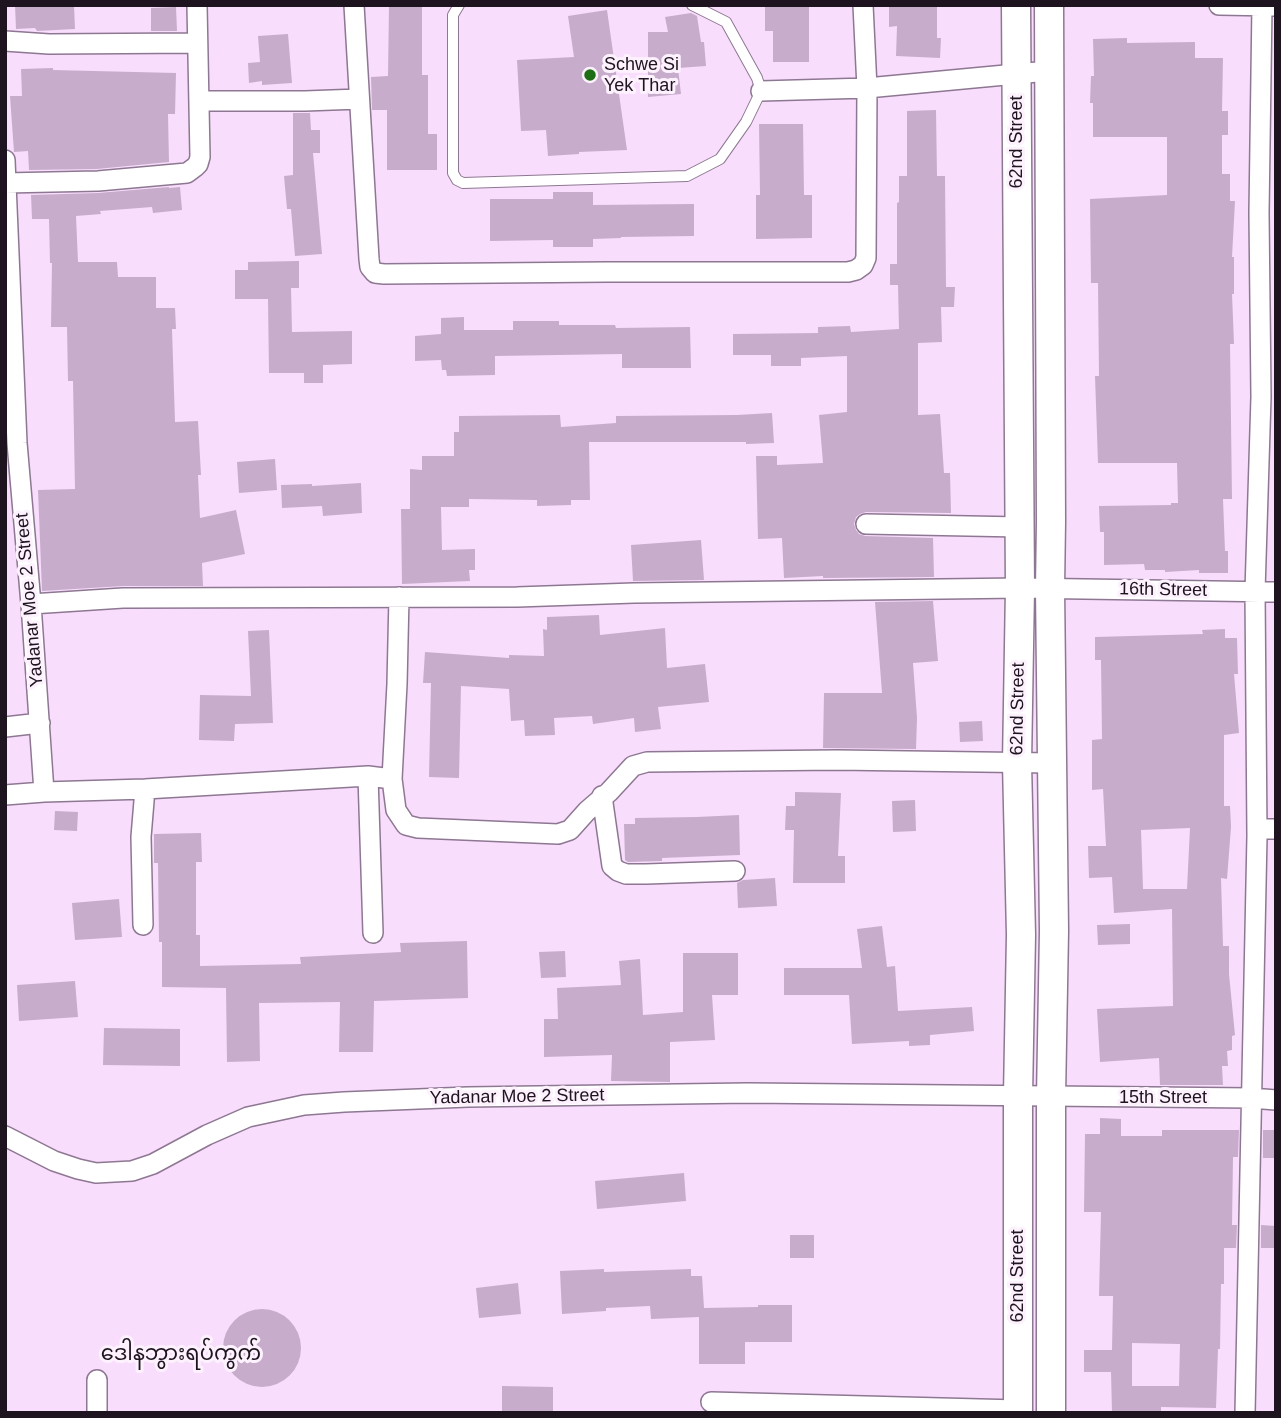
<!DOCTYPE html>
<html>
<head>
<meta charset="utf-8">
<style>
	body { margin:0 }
	#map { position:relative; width:1281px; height:1418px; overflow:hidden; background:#f8defc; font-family:Helvetica,sans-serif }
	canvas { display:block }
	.frame { position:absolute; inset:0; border:7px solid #1d141f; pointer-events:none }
</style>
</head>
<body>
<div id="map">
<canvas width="1281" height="1418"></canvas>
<div class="frame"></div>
</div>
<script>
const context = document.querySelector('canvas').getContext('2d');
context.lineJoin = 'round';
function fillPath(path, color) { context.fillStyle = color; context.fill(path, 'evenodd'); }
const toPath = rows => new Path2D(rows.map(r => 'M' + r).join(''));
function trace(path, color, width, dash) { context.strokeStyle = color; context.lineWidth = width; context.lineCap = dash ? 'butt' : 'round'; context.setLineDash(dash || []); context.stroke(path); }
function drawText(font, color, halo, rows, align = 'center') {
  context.font = font + ' Helvetica,"Noto Sans Myanmar",sans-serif'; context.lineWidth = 6; context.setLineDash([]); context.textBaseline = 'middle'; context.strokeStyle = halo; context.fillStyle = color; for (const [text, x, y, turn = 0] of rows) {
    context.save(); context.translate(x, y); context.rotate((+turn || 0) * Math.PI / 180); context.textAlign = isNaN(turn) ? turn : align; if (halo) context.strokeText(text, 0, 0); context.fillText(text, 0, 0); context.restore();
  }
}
fillPath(toPath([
	[15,5,74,5,75,29,37,31,35,28,16,29],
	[389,5,422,5,422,75,428,75,428,134,437,134,437,170,387,170,387,110,372,110,371,77,388,76],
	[765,5,809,5,809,62,773,62,773,31,765,31],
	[889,5,937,5,937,38,941,38,940,58,896,56,897,26,889,27],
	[176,7,177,31,151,31,151,8],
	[607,10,627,150,579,152,579,154,548,156,546,130,521,131,517,60,574,57,568,16],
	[691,13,697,16,701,42,704,42,706,66,678,68,681,94,648,97,648,32,668,32,665,17],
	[288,34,292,83,262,85,262,81,249,83,248,63,260,62,258,36],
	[1127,38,1127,43,1195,42,1195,58,1223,58,1222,111,1228,111,1228,135,1222,135,1222,174,1230,174,1230,201,1235,201,1232,257,1234,257,1234,294,1232,294,1234,344,1230,344,1232,499,1223,499,1225,551,1228,551,1228,573,1199,573,1199,570,1165,572,1165,570,1145,570,1144,564,1104,565,1104,532,1100,532,1099,506,1171,505,1171,503,1178,503,1177,463,1098,463,1095,376,1099,376,1098,283,1091,283,1090,199,1167,195,1167,137,1093,137,1093,103,1090,103,1091,76,1094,76,1093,39],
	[53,68,53,70,176,73,175,114,168,114,169,162,97,169,29,170,28,151,14,152,10,96,22,96,21,69],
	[936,110,937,176,945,176,946,287,955,287,954,307,941,307,942,342,918,343,918,415,940,414,944,473,950,473,951,513,866,512,860,514,856,517,854,524,856,530,859,534,865,536,933,538,934,577,823,578,823,576,784,578,782,538,758,539,756,456,777,456,777,465,823,463,819,415,847,412,847,356,801,358,801,366,771,366,771,355,733,355,733,334,818,333,818,327,850,326,851,332,899,329,898,285,890,285,890,264,897,264,897,203,899,202,899,176,907,176,907,111],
	[293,113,310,113,311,130,320,130,320,153,313,153,322,254,295,256,291,209,287,209,284,176,293,175],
	[759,124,803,124,804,195,812,195,812,238,756,239,756,195,760,195],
	[169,187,169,188,180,187,182,210,153,213,152,207,100,211,101,214,76,216,78,262,117,262,118,277,156,277,156,308,175,308,176,329,172,329,175,422,198,421,201,475,198,475,200,518,236,510,245,554,202,563,203,586,123,586,42,591,38,490,75,489,73,381,68,381,67,327,51,327,52,263,50,263,49,219,32,219,31,195,98,193],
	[553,192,593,192,593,205,694,204,694,236,621,237,621,238,593,239,593,247,553,247,553,240,490,241,490,199,553,199],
	[299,261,299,288,291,288,292,332,352,331,352,364,323,365,323,383,304,383,304,373,269,373,268,299,235,299,235,270,248,270,248,262],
	[464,317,464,330,513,330,513,321,559,321,559,325,615,325,616,328,690,327,691,368,622,368,622,354,495,356,495,375,447,376,446,370,442,370,441,360,415,361,415,336,441,334,441,318],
	[772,413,774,443,746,444,746,442,589,442,590,500,571,500,571,505,537,506,537,500,469,499,469,507,441,507,442,550,475,549,475,570,469,570,470,581,402,584,401,509,410,509,410,469,422,470,422,456,454,456,454,432,459,432,459,416,560,415,561,427,616,423,616,416,737,415],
	[275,459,277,490,239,493,237,462],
	[361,483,362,513,323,516,322,506,282,508,281,485,312,484,312,486],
	[701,540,704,580,633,581,631,545],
	[933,601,938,661,913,663,917,718,916,749,823,748,824,693,882,693,875,602],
	[599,615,600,635,665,628,667,668,705,664,709,702,658,707,661,729,635,732,634,718,593,724,592,716,554,718,555,735,525,736,524,720,511,721,509,689,461,686,459,778,429,777,431,683,423,683,425,652,509,658,509,655,544,656,543,629,547,630,547,617],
	[1225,629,1225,638,1237,638,1238,674,1234,674,1239,733,1224,735,1224,806,1230,806,1231,827,1227,879,1221,878,1223,946,1229,946,1229,974,1235,1035,1232,1036,1232,1050,1227,1051,1228,1066,1222,1066,1223,1085,1160,1085,1159,1058,1100,1062,1097,1009,1173,1006,1172,909,1114,913,1112,877,1089,878,1088,846,1106,846,1103,789,1092,790,1092,740,1102,739,1101,660,1095,660,1095,637,1203,634,1202,630],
	[1190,828,1187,889,1143,889,1141,830],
	[269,630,273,723,235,724,234,741,199,740,200,695,251,696,248,631],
	[982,721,983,741,960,742,959,722],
	[795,792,841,793,838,856,845,856,845,883,793,883,794,830,785,830,786,806,795,806],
	[915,800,916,831,893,832,892,801],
	[55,811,78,812,77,831,54,830],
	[739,815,740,855,662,858,662,861,628,862,625,860,624,824,635,824,635,818,697,817],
	[201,833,202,862,196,862,196,935,200,935,200,966,301,964,300,957,401,952,400,943,467,941,468,998,374,1001,373,1052,339,1052,340,1002,259,1003,260,1061,227,1062,226,988,162,987,162,942,159,942,158,863,154,863,154,834],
	[775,878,777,906,738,908,737,883,743,880],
	[119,899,122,937,75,940,72,903],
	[1130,924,1130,944,1098,945,1097,925],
	[882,926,887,967,895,966,898,1011,972,1007,974,1031,930,1035,930,1045,909,1046,909,1041,852,1044,849,995,784,995,784,968,862,968,857,929],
	[565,951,566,977,541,978,539,952],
	[683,953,738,953,738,995,712,995,715,1040,670,1042,670,1082,611,1081,612,1055,544,1057,544,1019,558,1019,557,988,621,985,619,961,640,959,643,1015,683,1012],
	[75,981,78,1017,19,1021,17,985],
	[104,1028,180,1029,180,1066,103,1065],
	[1100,1118,1121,1119,1121,1136,1162,1136,1162,1130,1239,1130,1238,1157,1233,1157,1232,1225,1237,1225,1236,1248,1224,1248,1224,1284,1221,1284,1220,1349,1218,1349,1216,1408,1161,1407,1161,1413,1112,1413,1111,1372,1084,1372,1084,1350,1112,1350,1113,1296,1099,1296,1101,1212,1084,1212,1085,1134,1100,1134],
	[1132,1343,1180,1344,1179,1386,1132,1386],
	[1263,1130,1276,1130,1276,1158,1263,1158],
	[684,1173,686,1201,597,1209,595,1181],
	[1261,1225,1276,1226,1276,1248,1261,1248],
	[790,1235,814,1235,814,1258,790,1258],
	[604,1269,604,1272,691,1269,691,1276,702,1276,704,1308,758,1307,758,1305,792,1305,792,1342,745,1342,745,1364,699,1364,699,1317,651,1319,650,1306,606,1308,606,1311,562,1314,560,1271],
	[518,1283,521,1314,479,1318,476,1288],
	'223 1348a39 39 0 1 1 78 0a39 39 0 1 1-78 0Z',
	[502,1386,553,1387,553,1413,502,1413]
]), '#c7adcb');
const lane = toPath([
	[459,5,453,15,453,173,457,180,463,183,687,176,720,159,746,122,761,91,757,78,726,22,692,5]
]);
const street = toPath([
	[354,5,369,259,370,267,375,273,384,274,607,272,848,272,856,270,863,265,866,258,867,88,863,5],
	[1219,5,1274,6],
	[5,41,49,44,197,43],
	[761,91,867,88,1048,71],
	[200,101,305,101,359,99],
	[5,160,17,443,31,604,44,792,5,795],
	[5,183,98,181,187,173,195,167,198,164,200,157,197,5],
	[866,524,1020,527],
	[31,604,123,598,517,597,634,593,1020,588,1276,592],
	[5,727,40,723],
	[368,776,373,933],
	[392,779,397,684,399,597],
	[44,792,145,789,368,776,392,779,396,810,406,825,418,828,558,834,570,830,587,811,609,792,633,766,647,762,837,760,1051,763],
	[602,796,612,866,618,871,626,874,646,874,735,871],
	[1257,829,1276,829],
	[143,925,141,837,145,789],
	[5,1136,54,1161,78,1169,96,1173,132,1171,153,1164,207,1135,248,1117,304,1105,344,1102,468,1097,748,1093,1251,1098,1276,1100],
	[97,1380,97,1413],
	[711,1402,1018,1410],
	[1245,1413,1257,836,1255,591,1261,397,1259,213,1262,5]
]);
const secondary = toPath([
	[1016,5,1020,588,1017,763,1021,935,1018,1096,1018,1413],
	[1049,5,1051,522,1050,588,1054,931,1051,1097,1051,1413]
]);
trace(lane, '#8e7792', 12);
trace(street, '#8e7792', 22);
trace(secondary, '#8e7792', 31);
trace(lane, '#fff', 10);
trace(street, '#fff', 19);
trace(secondary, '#fff', 28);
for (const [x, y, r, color] of [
	[590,75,7,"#1d6e14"]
]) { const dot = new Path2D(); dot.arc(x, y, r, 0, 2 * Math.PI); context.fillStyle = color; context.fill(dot); trace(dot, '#fcf1fd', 2.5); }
drawText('18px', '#1d141f', '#fcf1fd', [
	["Schwe Si",604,65],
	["Yek Thar",604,86]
], 'left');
drawText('18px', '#1d141f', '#fcf1fd', [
	["62nd Street",1017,142,-90],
	["16th Street",1163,590,1],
	["Yadanar Moe 2 Street",30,600,-95],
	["62nd Street",1018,709,-89],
	["Yadanar Moe 2 Street",517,1097,-1],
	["15th Street",1163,1098],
	["62nd Street",1018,1276,-90]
]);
drawText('21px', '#1d141f', '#fcf1fd', [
	["ဒေါနဘွားရပ်ကွက်",181,1354]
]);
</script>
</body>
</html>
